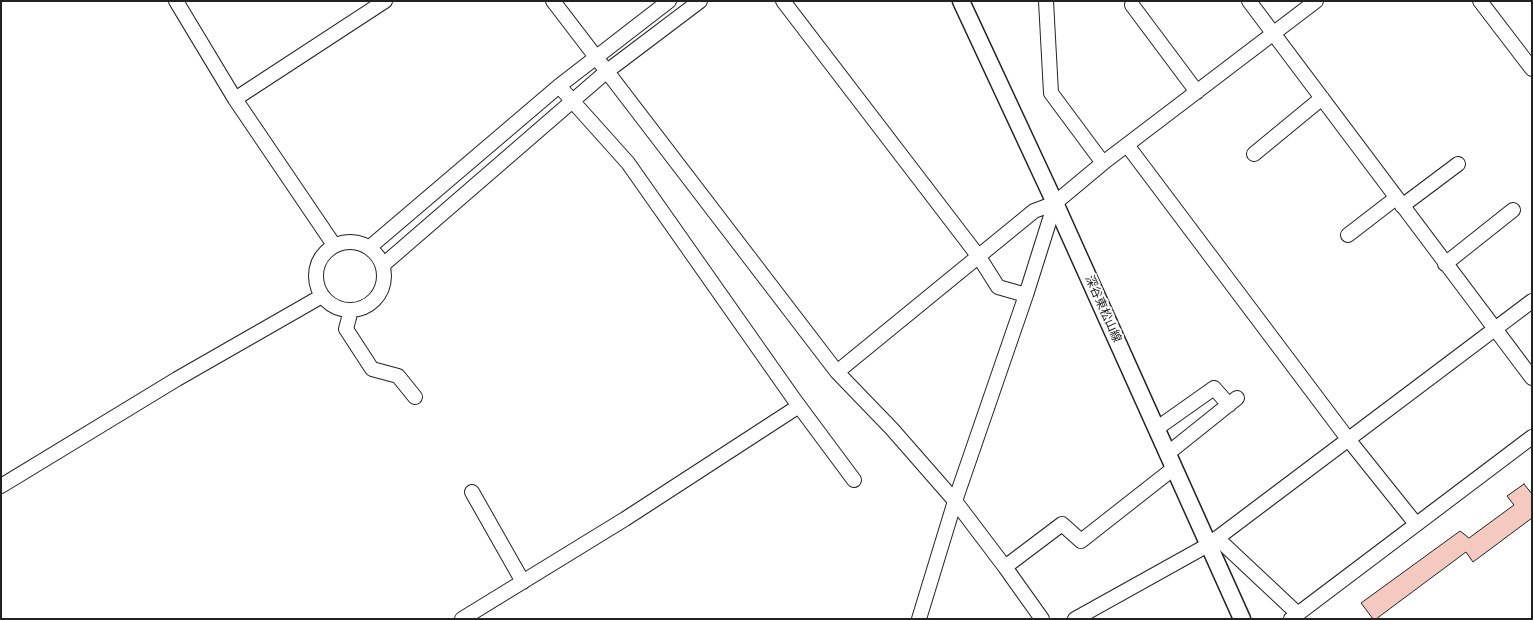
<!DOCTYPE html>
<html>
<head>
<meta charset="utf-8">
<style>
	body { margin:0 }
	#map { position:relative; width:1533px; height:620px; overflow:hidden; background:#fff; font-family:Figtree,sans-serif }
	canvas { display:block }
	.frame { position:absolute; inset:0; border:2px solid #222; pointer-events:none }
</style>
</head>
<body>
<div id="map">
<canvas width="1533" height="620"></canvas>
<div class="frame"></div>
</div>
<script>
const context = document.querySelector('canvas').getContext('2d');
context.lineJoin = 'round';
function fillPath(path, color) { context.fillStyle = color; context.fill(path, 'evenodd'); }
const toPath = rows => new Path2D(rows.map(r => 'M' + r).join(''));
function trace(path, color, width, dash) { context.strokeStyle = color; context.lineWidth = width; context.lineCap = dash ? 'butt' : 'round'; context.setLineDash(dash || []); context.stroke(path); }
function drawText(font, color, halo, rows, align = 'center') {
  context.font = font + ' Figtree,"Noto Sans JP",sans-serif'; context.lineWidth = 4; context.setLineDash([]); context.textBaseline = 'middle'; context.strokeStyle = halo; context.fillStyle = color; for (const [text, x, y, turn = 0] of rows) {
    context.save(); context.translate(x, y); context.rotate((+turn || 0) * Math.PI / 180); context.textAlign = isNaN(turn) ? turn : align; if (halo) context.strokeText(text, 0, 0); context.fillText(text, 0, 0); context.restore();
  }
}
const building = toPath([
	[1524,484,1532,494,1532,518,1473,562,1466,552,1376,619,1373,619,1361,603,1460,531,1469,538,1514,505,1507,496,1524,484]
]);
fillPath(building, '#f3c9c0');
trace(building, '#222', 1);
const minor = toPath([
	[176,1,235,99,334,245],
	[553,1,837,372,892,429,955,501,1005,567,1042,619],
	[783,1,979,257,998,287,1026,295],
	[1046,1,1051,93,1103,163],
	[1249,1,1532,378],
	[1480,1,1532,69],
	[1132,5,1197,92],
	[559,86,628,163,796,402,854,480],
	[235,99,385,1],
	[1127,145,1348,439,1416,524],
	[1254,154,1322,98],
	[1402,206,1458,164],
	[1348,235,1396,198],
	'316 276a34 34 0 1 1 68 0a34 34 0 1 1-68 0Z',
	[370,247,559,86,669,1],
	[1445,264,1513,210],
	[383,265,606,72,700,1],
	[351,310,346,329,372,369,398,376,415,397],
	[837,372,1034,211,1055,203],
	[1156,429,1214,388,1229,405],
	[1167,454,1237,398],
	[1,486,177,379,322,296],
	[472,492,523,582],
	[1217,538,1298,614],
	[1005,567,1062,524,1081,541,1174,468],
	[462,619,625,519,799,406],
	[919,619,955,501,1026,295,1055,203,1103,163,1316,1],
	[1075,619,1208,545,1532,301],
	[1291,619,1532,437]
]);
const major = toPath([
	[961,1,1055,203,1242,619]
]);
trace(minor, '#222', 16);
trace(major, '#222', 19);
trace(minor, '#fff', 14);
trace(major, '#fff', 16);
drawText('12px', '#222', '#fff', [
	["深谷東松山線",1103,309,66]
]);
</script>
</body>
</html>
